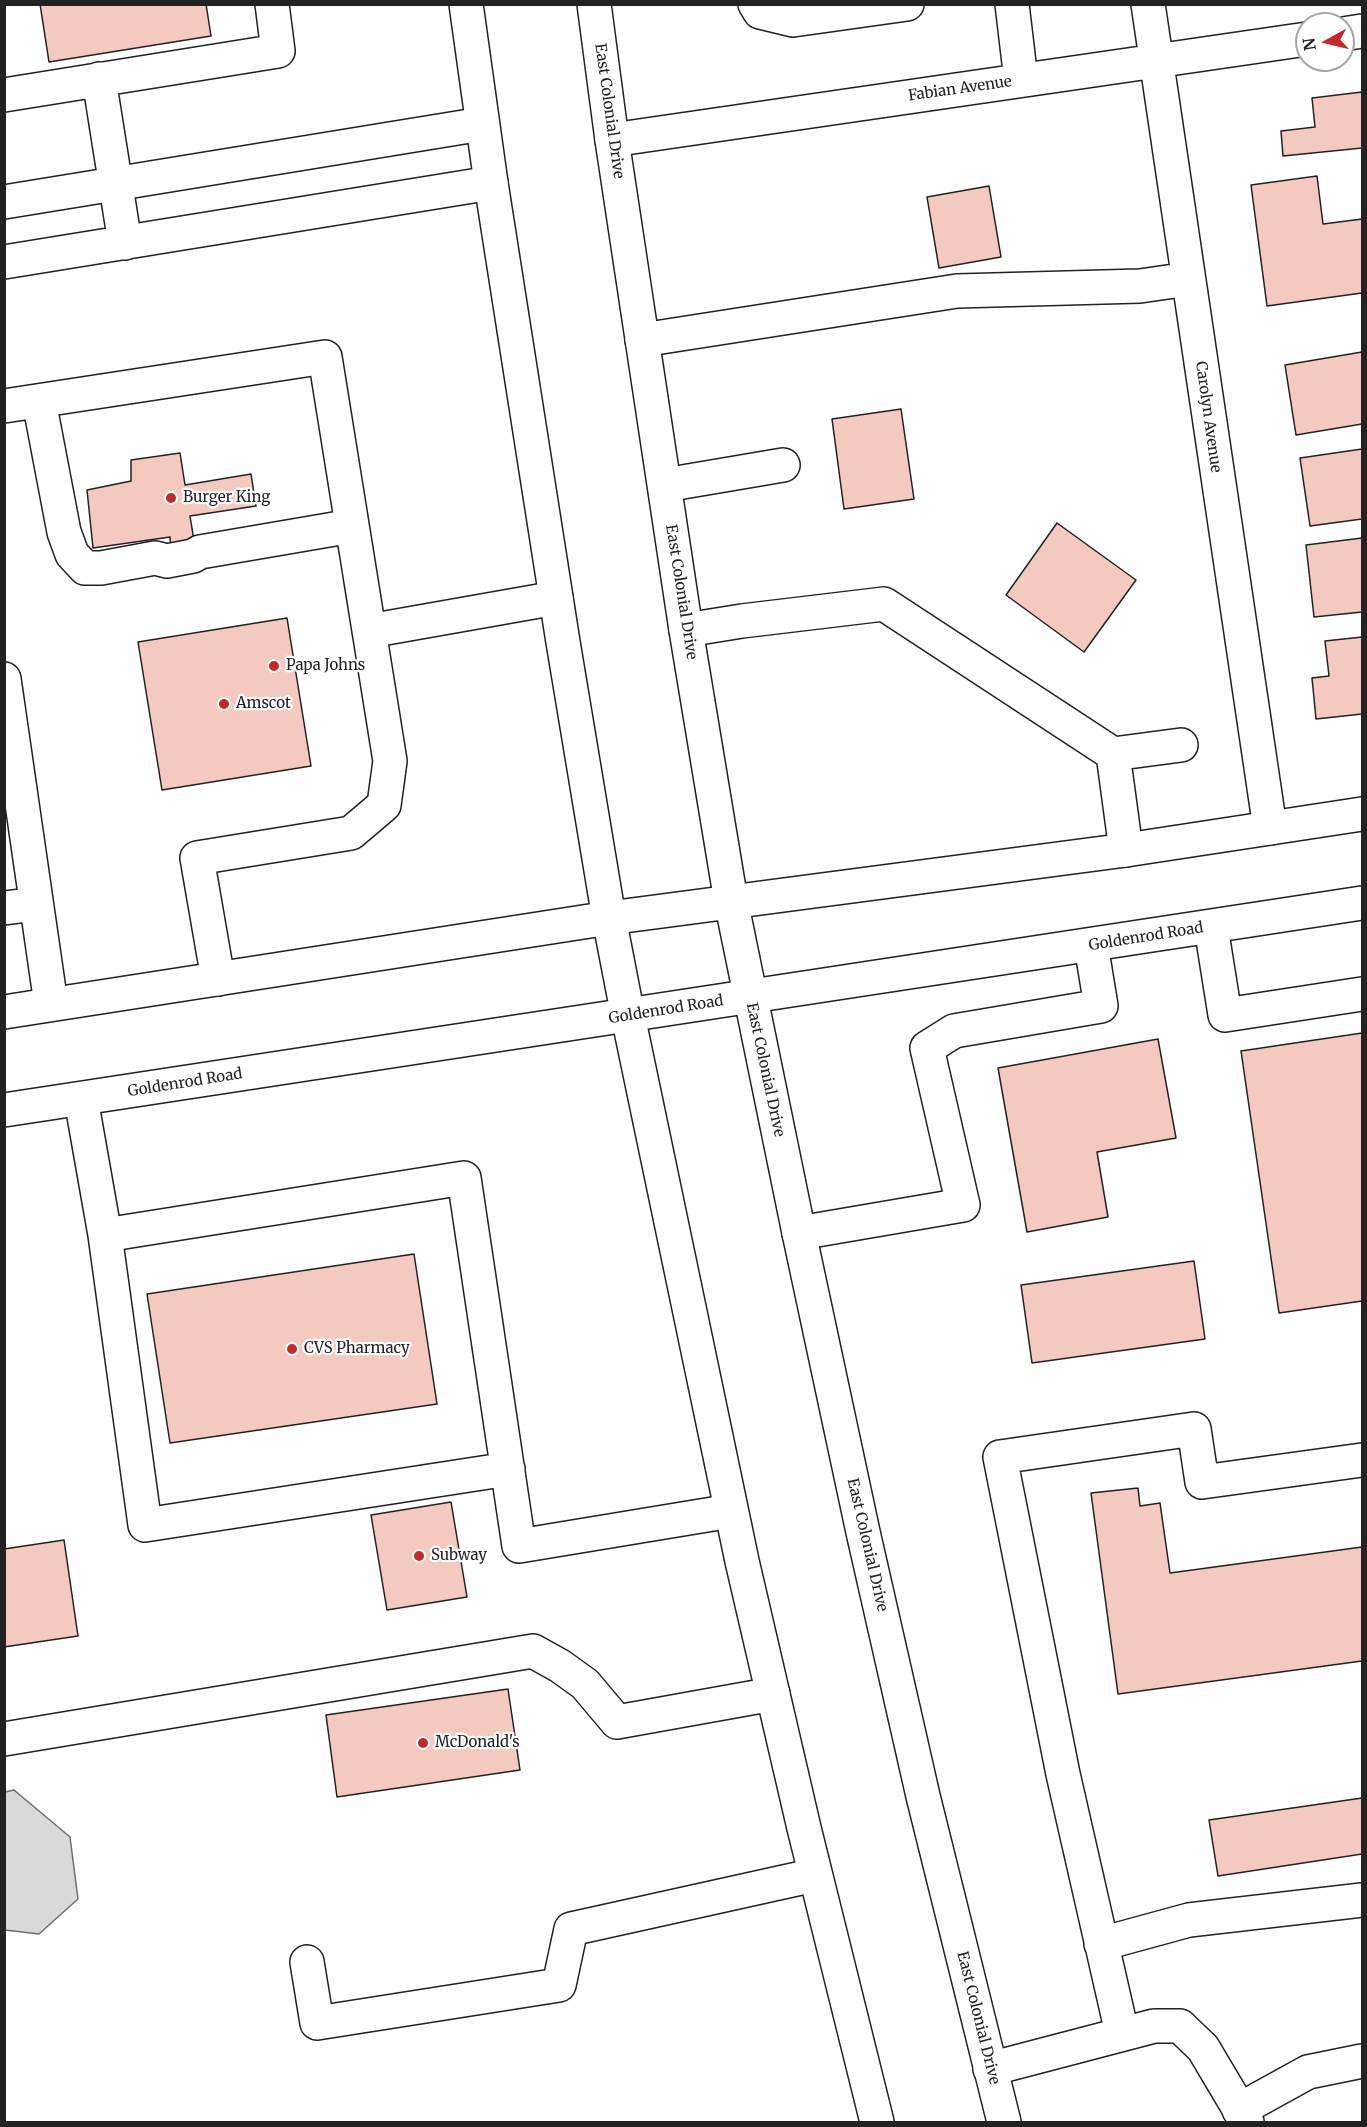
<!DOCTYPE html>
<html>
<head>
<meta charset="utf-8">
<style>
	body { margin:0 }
	#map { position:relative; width:1367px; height:2127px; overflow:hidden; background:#fff; font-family:Merriweather,serif }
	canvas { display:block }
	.frame { position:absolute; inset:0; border:6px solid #222; pointer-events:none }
	.north { position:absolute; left:1295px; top:12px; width:60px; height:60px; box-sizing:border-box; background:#fff; border:2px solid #a7a7a7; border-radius:50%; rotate:262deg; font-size:16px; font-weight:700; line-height:24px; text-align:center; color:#222 }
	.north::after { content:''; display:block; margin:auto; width:21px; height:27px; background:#c62828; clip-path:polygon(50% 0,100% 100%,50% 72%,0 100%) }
</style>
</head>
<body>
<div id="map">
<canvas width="1367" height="2127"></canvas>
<div class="frame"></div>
<div class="north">N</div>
</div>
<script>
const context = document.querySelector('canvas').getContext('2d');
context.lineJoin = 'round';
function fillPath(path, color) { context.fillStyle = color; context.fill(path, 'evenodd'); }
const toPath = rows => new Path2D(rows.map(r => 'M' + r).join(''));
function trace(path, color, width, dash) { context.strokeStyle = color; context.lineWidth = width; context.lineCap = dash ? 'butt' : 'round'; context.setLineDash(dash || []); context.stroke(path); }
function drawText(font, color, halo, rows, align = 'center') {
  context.font = font + ' Merriweather,serif'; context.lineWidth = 4.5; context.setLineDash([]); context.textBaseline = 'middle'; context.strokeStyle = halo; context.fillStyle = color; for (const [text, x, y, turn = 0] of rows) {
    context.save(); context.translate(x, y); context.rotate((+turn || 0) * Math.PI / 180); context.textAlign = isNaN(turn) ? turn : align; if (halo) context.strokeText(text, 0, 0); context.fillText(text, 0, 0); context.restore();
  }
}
const water = toPath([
	[14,1790,70,1837,78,1899,39,1934,5,1930,5,1792,14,1790]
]);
fillPath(water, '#d9d9d9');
trace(water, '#6f6f6f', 1.5);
const building = toPath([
	[40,4,206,4,211,36,49,62,40,4],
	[1362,92,1362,148,1283,156,1281,131,1315,127,1312,98,1362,92],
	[1317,176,1323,224,1362,219,1362,293,1267,306,1251,185,1317,176],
	[989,186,1001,257,939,268,927,197,989,186],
	[1362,352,1362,424,1296,435,1285,365,1362,352],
	[901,409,914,499,844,509,832,419,901,409],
	[1362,449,1362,519,1310,526,1300,458,1362,449],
	[180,453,185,485,251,474,256,506,190,516,196,553,171,558,170,537,93,548,87,490,131,481,131,460,180,453],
	[1057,523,1136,580,1084,652,1006,595,1057,523],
	[1362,538,1362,612,1314,617,1306,545,1362,538],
	[287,618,311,766,162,790,138,642,287,618],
	[1362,637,1362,714,1316,719,1312,678,1329,676,1325,641,1362,637],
	[1362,1033,1362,1301,1279,1313,1241,1051,1362,1033],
	[1158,1039,1176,1138,1097,1152,1108,1217,1027,1232,998,1068,1158,1039],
	[414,1254,437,1404,170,1443,147,1294,414,1254],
	[1194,1261,1205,1339,1032,1363,1021,1285,1194,1261],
	[1138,1488,1140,1506,1160,1503,1170,1573,1362,1547,1362,1661,1118,1694,1091,1493,1138,1488],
	[451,1502,467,1597,387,1610,371,1515,451,1502],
	[64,1540,78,1636,4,1647,4,1549,64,1540],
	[508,1689,520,1770,337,1797,326,1715,508,1689],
	[1362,1798,1362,1854,1218,1876,1209,1820,1362,1798]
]);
fillPath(building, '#f3c9c0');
trace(building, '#222', 1.5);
const minor = toPath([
	[755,4,760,12,793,20,907,4],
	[1012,4,1021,80],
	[1148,4,1270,828],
	[1343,34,1362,31],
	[99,79,125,243],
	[4,95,278,51,272,4],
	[612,140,1307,39],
	[4,202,482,124],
	[4,262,491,183],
	[642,340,957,291,1140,286,1188,279],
	[39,401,64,532,72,554,85,568,101,568,155,558,167,561,193,556,200,552,352,526],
	[4,406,325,357,390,761,384,805,351,833,197,858,218,979],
	[665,485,783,465],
	[686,630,742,621,884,604,1113,754],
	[369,631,556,598],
	[4,679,51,1004],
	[1126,850,1113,754,1181,745],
	[4,908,36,904],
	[1211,927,1225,1015,1362,994],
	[81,1099,105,1235,464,1178,519,1546,731,1511],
	[799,1233,963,1205,927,1048,954,1031,1101,1006,1091,945],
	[105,1235,145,1525,508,1469],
	[4,1739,533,1651,560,1666,585,1684,617,1722,773,1694],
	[1101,1944,1189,1920,1362,1900],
	[307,1962,317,2023,559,1985,571,1929,815,1875],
	[1122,2033,1063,1774,1000,1457,1194,1429,1202,1482,1362,1460],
	[990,2069,1154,2026,1180,2026,1203,2048,1247,2122],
	[1239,2110,1308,2072,1362,2061]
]);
const major = toPath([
	[4,1012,609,918,1126,850,1362,814],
	[4,1110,1362,903]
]);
const highway = toPath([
	[466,4,491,183,563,642,609,918,628,1016,742,1561,804,1828,877,2122],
	[594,4,612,140,686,630,731,901,799,1233,863,1532,923,1796,1004,2122]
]);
trace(minor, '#222', 36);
trace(major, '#222', 36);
trace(highway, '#222', 36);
trace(minor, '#fff', 33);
trace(major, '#fff', 33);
trace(highway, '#fff', 33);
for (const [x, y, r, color] of [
	[171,498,6,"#c62828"],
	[274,666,6,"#c62828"],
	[224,704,6,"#c62828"],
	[292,1349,6,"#c62828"],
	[419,1556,6,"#c62828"],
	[423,1743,6,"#c62828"]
]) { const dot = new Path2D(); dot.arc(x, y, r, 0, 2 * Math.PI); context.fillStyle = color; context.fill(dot); trace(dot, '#fff', 2); }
drawText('15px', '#222', '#fff', [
	["Fabian Avenue",960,89,-8],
	["East Colonial Drive",609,111,82],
	["Carolyn Avenue",1208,417,82],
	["East Colonial Drive",681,592,81],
	["Goldenrod Road",1146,937,-9],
	["Goldenrod Road",666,1010,-9],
	["East Colonial Drive",765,1070,78],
	["Goldenrod Road",185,1083,-9],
	["East Colonial Drive",867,1545,77],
	["East Colonial Drive",978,2018,76]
]);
drawText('15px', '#222', '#fff', [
	["Burger King",183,498],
	["Papa Johns",286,666],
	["Amscot",236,704],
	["CVS Pharmacy",304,1349],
	["Subway",431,1556],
	["McDonald's",435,1743]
], 'left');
</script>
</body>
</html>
